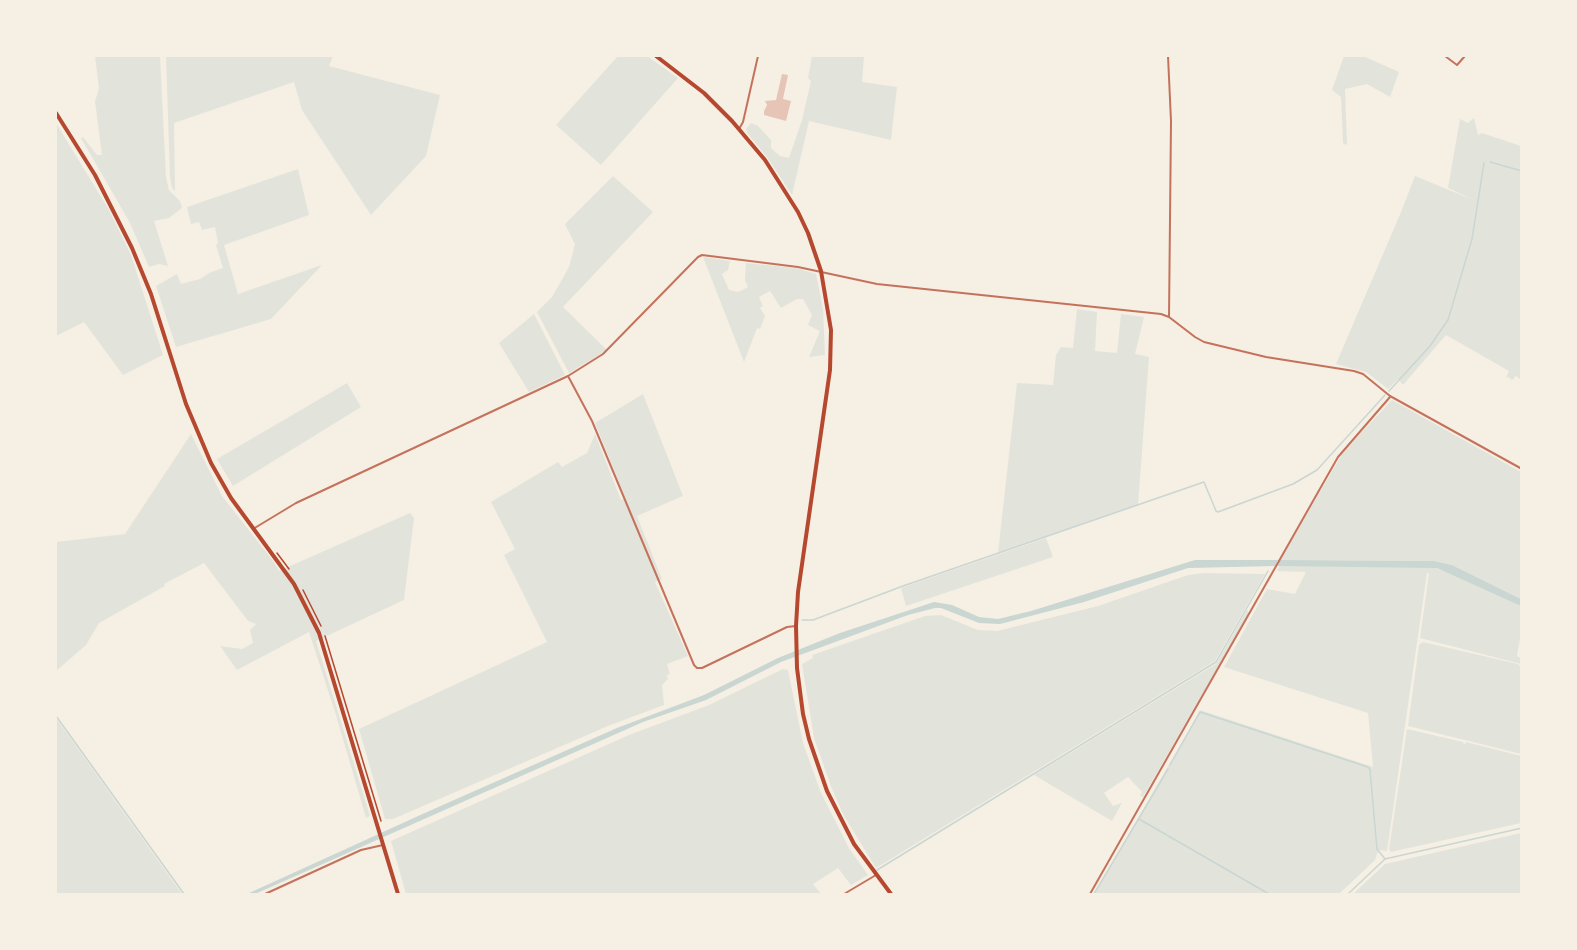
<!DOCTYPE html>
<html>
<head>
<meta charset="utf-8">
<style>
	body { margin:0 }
	#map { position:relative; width:1577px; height:950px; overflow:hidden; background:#f6efe4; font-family:"Open Sans",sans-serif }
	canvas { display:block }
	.frame { position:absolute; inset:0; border:57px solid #f6efe4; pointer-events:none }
</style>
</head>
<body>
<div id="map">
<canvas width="1577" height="950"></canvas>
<div class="frame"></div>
</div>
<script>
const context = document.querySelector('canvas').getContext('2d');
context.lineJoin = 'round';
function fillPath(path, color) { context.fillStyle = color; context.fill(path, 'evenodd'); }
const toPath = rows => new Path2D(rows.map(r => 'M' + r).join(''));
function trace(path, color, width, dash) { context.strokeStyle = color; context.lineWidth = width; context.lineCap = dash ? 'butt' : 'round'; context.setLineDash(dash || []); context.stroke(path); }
fillPath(toPath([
	[95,56,160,56,166,177,169,190,180,201,182,208,169,218,154,221,168,266,159,264,149,267,130,223,81,138,83,137,97,155,102,155,95,101,99,89],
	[166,56,333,56,329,66,440,95,426,156,371,215,302,110,294,82,174,123,175,191,172,188,170,177],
	[618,56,647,56,678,78,601,165,556,125],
	[812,56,864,56,862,82,897,87,891,140,809,121,792,195,767,157,747,133,746,129,751,123,758,126,771,140,771,148,780,156,789,158,802,120,811,81,808,78],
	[1344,56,1363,56,1399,72,1390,97,1367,84,1345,89,1347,145,1343,143,1341,97,1332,90],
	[1474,118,1478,135,1482,133,1521,146,1521,380,1516,376,1512,380,1508,377,1506,378,1509,371,1446,335,1403,385,1398,379,1388,389,1366,372,1336,364,1401,212,1415,176,1476,201,1448,188,1460,119,1468,123],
	[56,123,109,210,131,255,163,355,123,375,84,322,56,336],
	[298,169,309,215,224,245,238,294,322,265,271,319,176,347,156,286,177,274,181,284,200,279,211,272,223,268,216,245,218,243,215,227,202,230,199,222,191,224,187,207],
	[613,176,653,212,563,307,607,350,569,373,537,312,552,297,569,267,575,244,565,224],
	[703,257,730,261,728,270,722,274,729,290,738,292,748,287,745,280,746,263,796,268,816,274,823,309,825,355,809,357,820,331,808,325,812,315,803,299,797,299,781,308,770,291,759,297,763,306,760,308,765,316,760,329,757,328,744,362],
	[1077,309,1097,312,1095,351,1117,353,1121,314,1144,317,1135,354,1149,357,1138,505,998,553,1017,383,1053,385,1056,355,1061,347,1073,348],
	[534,314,565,375,529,392,499,343],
	[347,383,361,407,233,486,217,459],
	[643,394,683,496,637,516,662,579,655,582,688,656,667,664,670,674,667,675,668,679,662,685,664,705,608,726,393,819,385,819,359,729,547,642,504,555,515,549,491,502,558,462,562,467,587,453,595,434,621,500,625,498,595,423],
	[1392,400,1521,472,1521,599,1452,565,1434,561,1280,560,1344,451],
	[191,434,222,496,274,562,279,571,410,513,414,518,404,600,316,641,370,816,366,818,336,715,309,632,237,670,220,646,242,649,253,643,250,630,256,624,248,621,204,563,164,584,165,586,99,623,86,645,56,671,56,542,125,534],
	[1046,538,1053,557,906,606,901,588],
	[1279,566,1430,566,1452,573,1521,606,1521,633,1517,656,1521,658,1521,664,1420,638,1429,573,1427,573,1387,851,1380,850,1378,851,1375,860,1339,894,1095,894,1200,710,1373,767,1368,713,1224,667,1267,589,1295,594,1306,572,1277,571],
	[1204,573,1265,574,1215,661,876,868,844,816,832,789,814,738,802,664,813,658,812,655,925,616,941,615,978,630,997,631,1098,606,1188,575],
	[1247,610,1249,613,1143,797,1140,796,1142,792,1128,777,1104,793,1113,806,1122,803,1112,821,1034,775,1216,664],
	[1423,642,1518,664,1521,667,1521,754,1408,726,1419,645],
	[783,669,788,670,803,743,821,793,849,848,868,875,851,885,838,868,813,884,821,894,406,894,391,841,629,735,709,705],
	[56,718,63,728,182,894,56,894],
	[1407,729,1463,742,1464,745,1466,742,1521,756,1522,814,1520,817,1521,823,1391,852,1389,849],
	[1521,833,1521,894,1353,894,1385,864]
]), '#e2e4dc');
fillPath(toPath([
	[1195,560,1278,560,1275,566,1188,568,1084,602,1000,624,979,623,941,608,935,608,908,615,781,662,706,700,643,722,255,894,247,894,427,812,617,728,704,695,778,658,840,633,934,602,952,605,979,617,998,619,1031,611],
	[1280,560,1434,561,1452,565,1521,599,1521,606,1437,568,1277,566]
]), '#c9d6d2');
trace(toPath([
	[1490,162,1522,171],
	[1389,391,1430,346,1448,320,1472,239,1484,163],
	[802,620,813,620,903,586,1204,482,1216,511,1218,512,1293,484,1317,470,1385,395],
	[56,716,184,894],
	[1170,765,1200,712,1368,767,1370,770,1377,849,1385,859],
	[1139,819,1269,894],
	[877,870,1216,662,1268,571],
	[1094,894,1168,769],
	[1348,894,1385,859,1522,828]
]), '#c9d6d2', 1.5);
fillPath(toPath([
	[782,74,788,75,783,99,791,101,786,121,764,115,764,111,767,105,765,101,776,100]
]), '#e6c5b7');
trace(toPath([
	[277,553,289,569],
	[303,590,321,626],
	[325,636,381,821]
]), '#b5482f', 1.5);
trace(toPath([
	[1168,56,1171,121,1169,317],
	[1445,56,1457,65,1465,56],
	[739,129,743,122,758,56],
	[568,376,592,421,694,665,697,668,702,668,787,627,796,626],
	[253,529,296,503,568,376,603,354,698,257,702,255,798,267,877,284,1161,314,1169,317,1195,337,1204,342,1266,357,1354,371,1363,374,1390,396,1522,469],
	[265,894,361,850,383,845],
	[844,894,876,875],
	[1090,894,1338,457,1390,397]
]), '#c5725c', 2);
trace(toPath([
	[656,56,704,93,732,121,765,160,798,212,808,233,821,271,831,330,830,370,798,592,796,626,797,668,803,714,809,739,827,791,854,844,891,894]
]), '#b5482f', 4);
trace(toPath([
	[56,113,95,175,132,248,151,294,186,404,211,463,231,498,294,584,319,633,398,894]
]), '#b5482f', 4);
</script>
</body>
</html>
